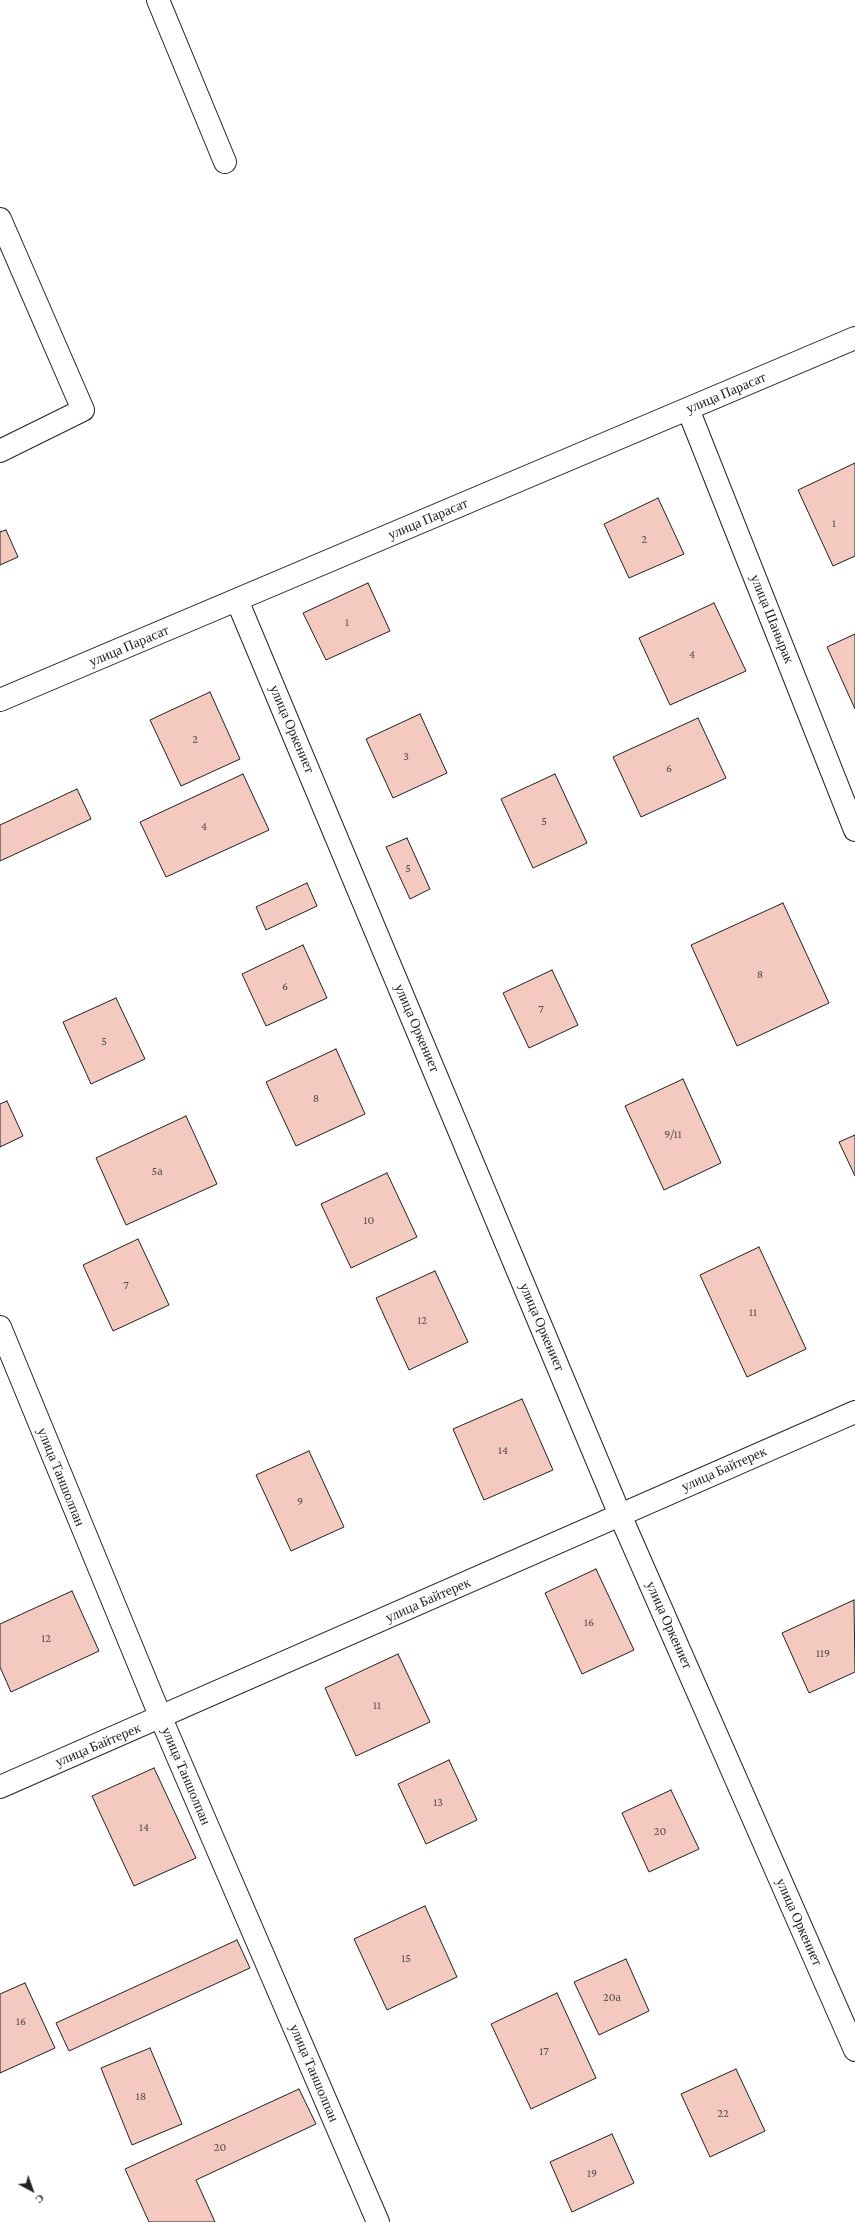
<!DOCTYPE html>
<html>
<head>
<meta charset="utf-8">
<style>
	body { margin:0 }
	#map { position:relative; width:855px; height:2222px; overflow:hidden; background:#fff; font-family:"Crimson Pro",serif }
	canvas { display:block }
	.north { position:absolute; left:12px; top:2170px; width:40px; height:40px; -webkit-text-stroke:3px #fff; paint-order:stroke; rotate:139deg; font-size:11px; font-weight:700; line-height:16px; text-align:center; color:#222 }
	.north::after { content:''; display:block; margin:auto; width:14px; height:18px; background:#222; clip-path:polygon(50% 0,100% 100%,50% 72%,0 100%) }
</style>
</head>
<body>
<div id="map">
<canvas width="855" height="2222"></canvas>
<div class="north">С</div>
</div>
<script>
const context = document.querySelector('canvas').getContext('2d');
context.lineJoin = 'round';
function fillPath(path, color) { context.fillStyle = color; context.fill(path, 'evenodd'); }
const toPath = rows => new Path2D(rows.map(r => 'M' + r).join(''));
function trace(path, color, width, dash) { context.strokeStyle = color; context.lineWidth = width; context.lineCap = dash ? 'butt' : 'round'; context.setLineDash(dash || []); context.stroke(path); }
function drawText(font, color, halo, rows, align = 'center') {
  context.font = font + ' "Crimson Pro",serif'; context.lineWidth = 3; context.setLineDash([]); context.textBaseline = 'middle'; context.strokeStyle = halo; context.fillStyle = color; for (const [text, x, y, turn = 0] of rows) {
    context.save(); context.translate(x, y); context.rotate((+turn || 0) * Math.PI / 180); context.textAlign = isNaN(turn) ? turn : align; if (halo) context.strokeText(text, 0, 0); context.fillText(text, 0, 0); context.restore();
  }
}
const building = toPath([
	[855,463,855,556,833,566,798,490,855,463],
	[658,498,684,554,629,578,604,524,658,498],
	[6,530,18,557,0,565,0,532,6,530],
	[368,583,390,631,326,660,303,613,368,583],
	[714,603,746,671,670,705,639,638,714,603],
	[855,634,855,709,827,647,855,634],
	[210,692,240,759,181,786,150,720,210,692],
	[420,714,447,773,393,798,366,739,420,714],
	[698,718,726,778,641,817,613,757,698,718],
	[243,774,269,830,166,877,140,822,243,774],
	[555,774,587,843,533,868,501,799,555,774],
	[77,789,91,819,0,861,0,825,77,789],
	[407,838,430,889,410,899,386,847,407,838],
	[307,883,317,906,266,930,256,907,307,883],
	[783,903,829,1003,737,1046,691,945,783,903],
	[303,945,327,998,266,1026,242,974,303,945],
	[552,970,578,1025,529,1048,503,993,552,970],
	[116,998,145,1059,91,1084,63,1022,116,998],
	[336,1049,365,1114,296,1146,266,1082,336,1049],
	[683,1079,721,1163,664,1190,625,1106,683,1079],
	[7,1101,23,1136,0,1147,0,1104,7,1101],
	[186,1116,217,1184,126,1225,96,1158,186,1116],
	[855,1135,855,1176,839,1142,855,1135],
	[387,1173,417,1237,351,1268,321,1204,387,1173],
	[138,1239,169,1305,113,1331,83,1265,138,1239],
	[759,1247,806,1349,747,1377,700,1275,759,1247],
	[435,1271,468,1342,409,1370,376,1298,435,1271],
	[522,1399,553,1470,484,1500,453,1429,522,1399],
	[309,1451,344,1527,291,1551,256,1475,309,1451],
	[596,1569,634,1650,582,1674,545,1593,596,1569],
	[72,1591,99,1651,11,1692,0,1667,0,1624,72,1591],
	[854,1600,855,1672,809,1693,782,1633,854,1600],
	[398,1654,430,1722,356,1756,325,1688,398,1654],
	[449,1760,477,1820,426,1844,398,1784,449,1760],
	[154,1768,196,1858,134,1886,92,1796,154,1768],
	[671,1790,699,1849,649,1872,622,1813,671,1790],
	[425,1906,457,1977,387,2010,354,1939,425,1906],
	[237,1940,250,1968,69,2051,56,2023,237,1940],
	[626,1959,649,2011,599,2035,574,1982,626,1959],
	[25,1983,55,2048,0,2073,0,1994,25,1983],
	[557,1993,596,2078,531,2109,491,2024,557,1993],
	[150,2048,182,2124,132,2145,101,2068,150,2048],
	[736,2069,765,2131,710,2157,681,2094,736,2069],
	[299,2089,316,2124,196,2180,215,2222,149,2222,125,2169,299,2089],
	[612,2134,634,2183,572,2212,550,2162,612,2134]
]);
fillPath(building, '#f3c9c0');
trace(building, '#222', 1);
const minor = toPath([
	[158,0,225,162],
	[0,219,83,410,0,451],
	[688,409,855,830],
	[237,600,620,1515,855,2050],
	[0,700,855,338],
	[0,1327,161,1718,378,2222],
	[0,1787,855,1412]
]);
trace(minor, '#222', 24);
trace(minor, '#fff', 22);
drawText('12px', '#564c4a', null, [
	["1",834,523],
	["2",644,539],
	["1",347,622],
	["4",692,654],
	["2",195,739],
	["3",406,756],
	["6",669,768],
	["5",544,821],
	["4",204,826],
	["5",408,868],
	["8",760,974],
	["6",285,986],
	["7",541,1009],
	["5",104,1041],
	["8",316,1098],
	["9/11",673,1134],
	["5а",157,1171],
	["10",369,1220],
	["7",126,1285],
	["11",753,1312],
	["12",422,1320],
	["14",503,1450],
	["9",300,1501],
	["16",589,1622],
	["12",46,1638],
	["119",823,1653],
	["11",377,1705],
	["13",438,1802],
	["14",144,1827],
	["20",660,1831],
	["15",406,1958],
	["20а",612,1997],
	["16",21,2021],
	["17",544,2051],
	["18",141,2096],
	["22",723,2113],
	["20",220,2147],
	["19",592,2173]
]);
drawText('14px', '#222', '#fff', [
	["улица Парасат",726,393,-23],
	["улица Парасат",428,519,-23],
	["улица Шанырак",772,619,68],
	["улица Парасат",129,646,-23],
	["улица Оркениет",292,729,67],
	["улица Оркениет",417,1028,67],
	["улица Оркениет",542,1327,67],
	["улица Байтерек",724,1469,-24],
	["улица Таншолпан",61,1477,68],
	["улица Байтерек",428,1600,-24],
	["улица Оркениет",669,1625,66],
	["улица Байтерек",98,1745,-23],
	["улица Таншолпан",186,1776,67],
	["улица Оркениет",799,1922,66],
	["улица Таншолпан",314,2073,67]
]);
</script>
</body>
</html>
